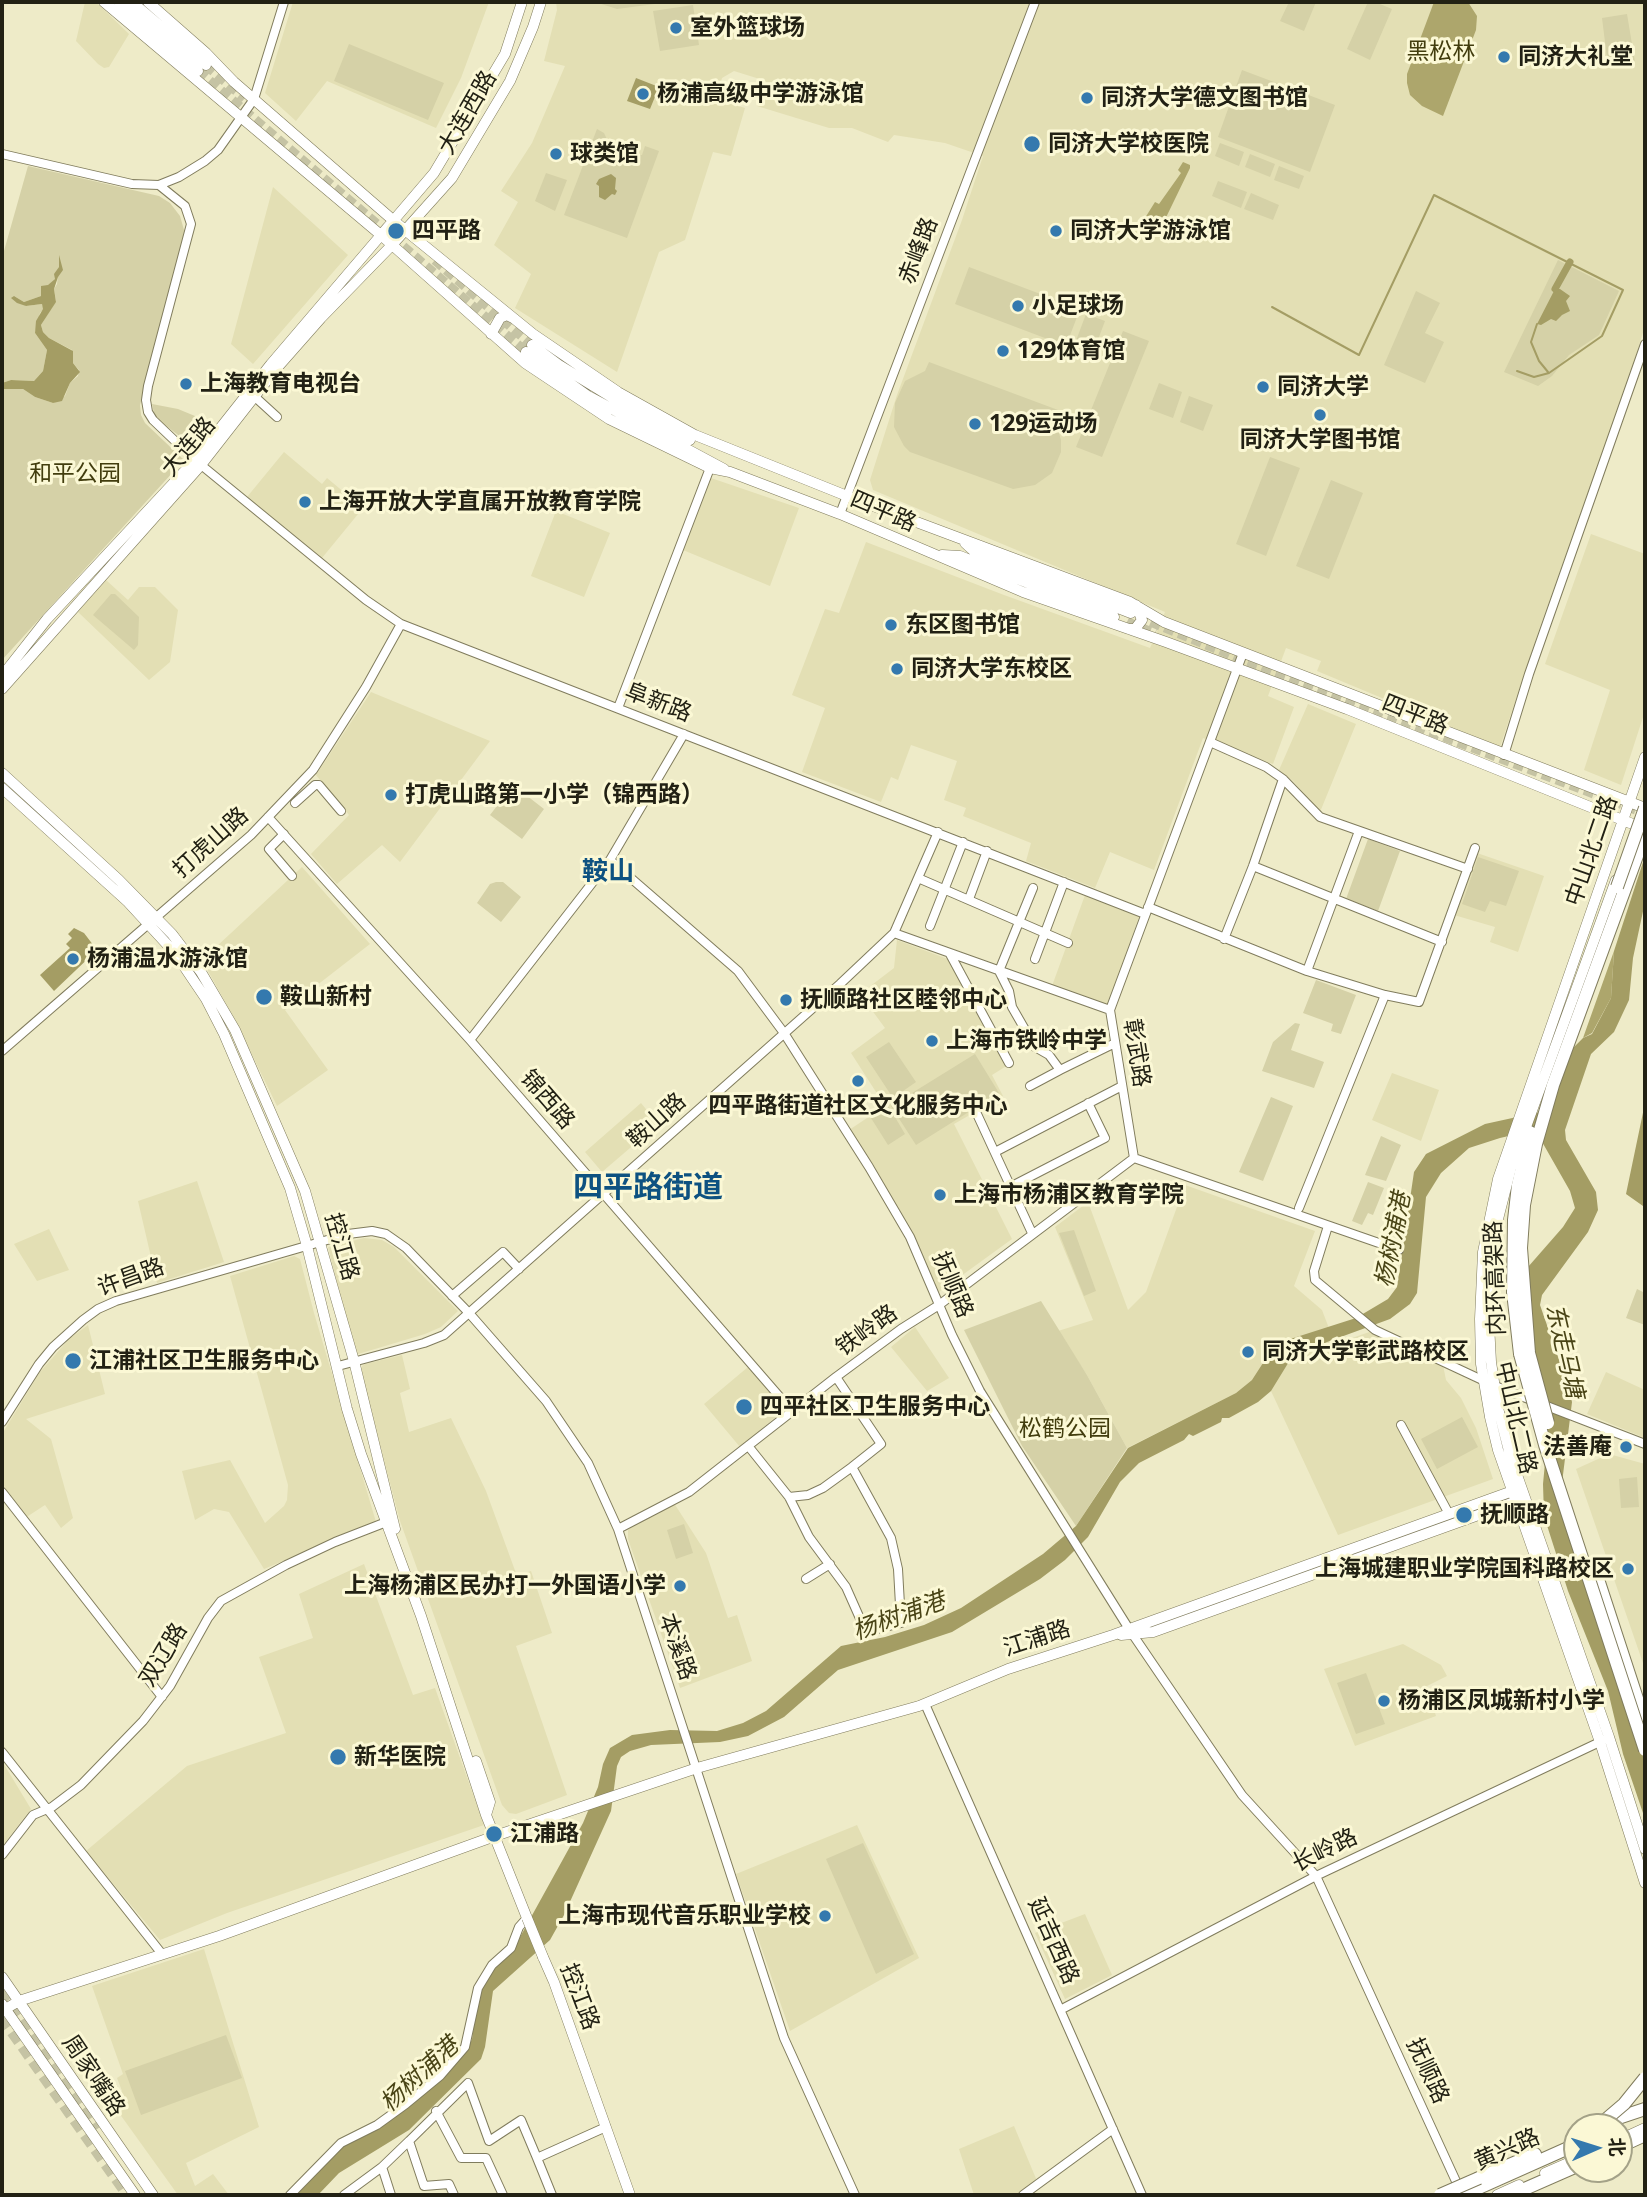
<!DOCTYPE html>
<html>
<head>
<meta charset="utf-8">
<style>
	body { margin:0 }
	#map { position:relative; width:1647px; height:2197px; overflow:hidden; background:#eeebc8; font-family:"Open Sans","Noto Sans SC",sans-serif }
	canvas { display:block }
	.frame { position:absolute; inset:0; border:4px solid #222114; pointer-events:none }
	.north { position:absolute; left:1563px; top:2113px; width:70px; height:70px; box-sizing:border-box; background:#fbf8d5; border:2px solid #a4a288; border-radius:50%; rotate:87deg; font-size:19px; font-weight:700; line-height:28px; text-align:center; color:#222114 }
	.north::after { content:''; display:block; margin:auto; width:24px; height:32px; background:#3479ae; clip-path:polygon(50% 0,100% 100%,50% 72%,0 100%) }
</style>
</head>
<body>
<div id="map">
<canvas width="1647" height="2197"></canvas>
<div class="frame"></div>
<div class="north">北</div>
</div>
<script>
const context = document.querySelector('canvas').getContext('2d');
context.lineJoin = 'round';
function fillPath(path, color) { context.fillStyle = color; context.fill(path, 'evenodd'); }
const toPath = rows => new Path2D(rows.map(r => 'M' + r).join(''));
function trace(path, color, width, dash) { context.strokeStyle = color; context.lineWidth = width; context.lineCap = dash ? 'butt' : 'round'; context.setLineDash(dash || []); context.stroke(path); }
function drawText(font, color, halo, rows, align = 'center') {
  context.font = font + ' "Open Sans","Noto Sans SC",sans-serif'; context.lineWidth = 6; context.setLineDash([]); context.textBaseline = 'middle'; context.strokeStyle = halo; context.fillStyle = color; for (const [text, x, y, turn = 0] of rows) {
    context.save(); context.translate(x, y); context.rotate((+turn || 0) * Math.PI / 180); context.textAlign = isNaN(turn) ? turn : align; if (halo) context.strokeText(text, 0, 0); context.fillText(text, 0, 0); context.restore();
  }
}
fillPath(toPath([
	[85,2,96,2,129,34,109,67,104,68,98,64,76,41],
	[293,2,489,2,461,78,436,128,327,81,296,121,265,93],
	[556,2,1645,2,1645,326,1629,378,1540,627,1500,747,1317,671,1321,661,1286,648,1268,696,1294,707,1273,764,1203,738,1154,870,1110,852,1095,888,1026,861,1031,843,963,816,966,808,944,800,957,761,911,745,898,780,891,777,881,802,802,772,825,708,792,695,825,609,839,613,866,542,1004,595,1150,648,1165,612,873,490,870,480,897,395,962,220,983,156,945,143,894,135,888,142,852,128,829,128,757,106,766,81,734,71,722,78,716,99,745,108,731,156,713,152,685,240,659,252,617,372,515,308,531,274,494,245,518,202,501,191,532,143,565,66,544,61,557,10],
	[273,187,348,255,253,364,231,344],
	[284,452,322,484,327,478,363,508,322,558,247,497],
	[711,478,799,508,770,586,683,550],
	[556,511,610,533,584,597,531,576],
	[1591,534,1645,554,1645,614,1643,622,1645,623,1645,711,1621,785,1584,770,1610,690,1545,664],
	[106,580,128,600,139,587,155,587,178,610,170,662,149,680,78,612],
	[371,692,490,741,400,862,382,845,337,884,311,854,349,815,316,775],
	[1308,704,1356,724,1320,812,1293,781,1279,770],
	[1477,853,1544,876,1518,952,1490,942,1495,927,1454,915],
	[302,867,370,944,285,1010,328,1070,277,1106,234,1018,202,960],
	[1085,895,1139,917,1108,1005,1052,986],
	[897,940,953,961,1008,1065,992,1075,1003,1096,954,1124,1012,1239,939,1292,908,1226,873,1164,849,1130,885,1106,851,1053,885,1028,860,994,894,968],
	[1392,1073,1439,1090,1421,1141,1372,1120],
	[641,1103,658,1124,602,1172,585,1152],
	[197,1181,224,1262,157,1283,138,1201],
	[1185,1185,1315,1231,1294,1286,1322,1310,1335,1344,1375,1330,1442,1360,1446,1380,1461,1398,1476,1428,1493,1479,1338,1535,1271,1391,1252,1380,1236,1393,1127,1448,1087,1375,1058,1331,1093,1320,1055,1227,1088,1202,1128,1310,1146,1292],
	[49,1229,69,1270,37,1281,14,1244],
	[364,1238,382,1240,394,1247,458,1311,441,1327,425,1334,355,1355,328,1247],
	[294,1256,300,1259,314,1313,376,1522,264,1569,229,1512,214,1509,195,1520,182,1471,230,1460,265,1523,284,1506,287,1500,288,1485,230,1276],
	[88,1325,105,1394,26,1419,51,1439,73,1518,61,1528,45,1505,25,1518,2,1483,2,1434,40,1372,69,1339],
	[915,1327,949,1378,927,1391,891,1347],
	[402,1355,410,1389,400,1393,409,1432,451,1418,486,1491,517,1576,531,1571,552,1633,516,1646,567,1795,516,1814,509,1813,502,1805,400,1521,361,1372,362,1366,365,1364],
	[748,1367,784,1410,740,1447,704,1404],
	[1606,1372,1645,1390,1645,1438,1587,1414],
	[1609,1454,1645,1464,1645,1669,1576,1469],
	[672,1500,706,1553,728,1618,737,1615,752,1661,680,1688,628,1539,628,1530,633,1525],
	[364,1564,413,1695,435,1688,484,1825,227,1913,160,1940,86,1851,187,1766,286,1733,259,1657,313,1638,299,1594],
	[1403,1644,1441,1665,1447,1676,1427,1686,1436,1716,1355,1746,1324,1669],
	[2,1761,31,1809,3,1845,2,1844],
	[857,1825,919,1958,790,2031,736,1874],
	[1085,1914,1112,1975,1065,1999,1035,1933],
	[204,1949,259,2127,186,2163,195,2186,213,2174,229,2195,178,2195,109,2099,122,2091,117,2078,123,2074,92,1986],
	[1014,2126,1037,2181,1018,2195,974,2195,959,2149]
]), '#e3dfb4');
fillPath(toPath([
	[595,2,670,2,617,9],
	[1289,2,1316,2,1304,31,1280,21],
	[1368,2,1375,2,1392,9,1370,60,1347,49],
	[693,5,699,45,660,51,653,11],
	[1627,14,1635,62,1608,66,1602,18],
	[349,44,444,83,428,120,334,81],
	[1242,70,1335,105,1310,172,1218,137],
	[597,129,604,133,611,148,620,154,642,155,645,146,659,151,627,238,564,215],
	[1220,143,1244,152,1239,166,1215,156],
	[1250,154,1275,164,1270,177,1245,167],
	[28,166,159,196,170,203,180,216,184,230,183,243,140,405,141,415,145,423,184,460,2,660,2,389,23,389,35,397,53,403,65,396,70,383,78,376,79,370,73,363,72,350,49,338,43,332,41,325,56,301,54,289,57,284,59,267,55,279,41,296,24,302,14,296,26,306,42,304,44,309,40,313,35,333,47,350,43,371,34,381,11,380,2,383,2,258],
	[1279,166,1304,176,1299,189,1274,180],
	[546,173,567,180,555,211,535,201],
	[1218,181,1247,192,1241,208,1212,196],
	[1251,193,1279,205,1273,220,1244,209],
	[1558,260,1619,291,1599,335,1569,355,1552,376,1538,386,1504,372],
	[969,267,1080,309,1066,346,955,304],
	[1416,291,1440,303,1425,333,1444,342,1425,383,1384,365],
	[1086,314,1105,321,1093,353,1074,346],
	[1123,331,1149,341,1102,457,1076,447],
	[929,362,1058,410,1055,420,1061,440,1061,452,1052,473,1035,485,1013,489,910,452,904,446,894,427,895,403,905,381,925,371],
	[1159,383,1182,392,1173,418,1149,409],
	[1189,396,1213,405,1203,431,1180,422],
	[152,404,178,409,207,421,191,441,187,442,155,417],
	[1270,457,1300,468,1266,556,1236,544],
	[1331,480,1363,493,1329,579,1296,566],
	[111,594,115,594,139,617,138,645,134,650,93,615],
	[513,785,544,809,522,839,490,815],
	[1368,839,1400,851,1378,911,1346,899],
	[1478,857,1519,871,1506,906,1490,901,1485,912,1462,904],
	[496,882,503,882,521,897,501,922,477,903,490,884],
	[1316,980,1356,995,1341,1034,1331,1031,1333,1024,1303,1013],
	[1295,1023,1300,1024,1291,1050,1324,1062,1314,1088,1262,1071,1273,1042],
	[889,1042,916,1082,893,1098,866,1057],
	[975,1054,999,1093,916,1145,891,1106],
	[1271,1097,1293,1106,1263,1181,1239,1172],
	[889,1107,905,1134,888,1145,871,1118],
	[1381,1136,1401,1145,1386,1181,1365,1175],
	[1368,1182,1384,1188,1373,1215,1368,1213,1362,1225,1352,1221],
	[1074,1230,1096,1291,1084,1296,1059,1233],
	[1637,1289,1645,1293,1645,1325,1626,1318],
	[1041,1301,1087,1375,1127,1448,1076,1526,1022,1446,964,1330],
	[1462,1417,1478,1447,1437,1469,1421,1439],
	[1637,1477,1639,1507,1621,1508,1619,1479],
	[684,1524,693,1553,676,1559,667,1530],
	[1366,1673,1385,1724,1356,1734,1337,1683],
	[863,1843,914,1954,876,1974,826,1859],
	[226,2035,242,2078,141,2115,125,2071]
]), '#d5d1a7');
fillPath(toPath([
	[1434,2,1468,2,1477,16,1476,30,1443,116,1422,106,1410,95,1407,83,1407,74],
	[1183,162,1190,165,1190,168,1157,236,1152,238,1148,237,1144,231,1145,218,1155,202,1159,204,1181,173,1178,170],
	[1614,951,1611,998,1592,1033,1583,1038]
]), '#ada66c');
fillPath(toPath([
	[636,78,659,87,650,109,627,101],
	[611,174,616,178,615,189,617,191,615,195,612,194,605,200,599,197,599,186,596,184,599,179],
	[59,255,63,270,58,277,54,289,56,302,41,325,43,332,49,338,73,351,73,363,80,372,70,383,62,401,53,403,35,397,23,389,2,389,2,383,11,380,34,381,43,371,47,350,35,333,36,321,43,309,42,304,26,306,17,303,11,298,14,296,24,302,41,296,41,286,48,285,55,279,54,274,59,267],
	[1555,289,1560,289,1570,296,1566,301,1570,311,1562,315,1556,321,1551,319,1541,325,1537,324],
	[1645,856,1645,902,1633,958,1629,1000,1614,1032,1591,1054,1565,1130,1566,1140,1596,1192,1598,1210,1588,1232,1542,1295,1540,1305,1566,1380,1572,1402,1560,1499,1645,1751,1645,1819,1623,1754,1608,1691,1568,1591,1544,1516,1543,1484,1548,1431,1547,1414,1533,1357,1528,1267,1563,1227,1575,1208,1570,1191,1541,1140,1543,1128,1500,1138,1469,1148,1441,1173,1426,1197,1417,1293,1410,1304,1390,1319,1327,1342,1290,1360,1271,1391,1258,1402,1229,1418,1222,1418,1221,1422,1193,1436,1189,1434,1184,1440,1139,1463,1120,1482,1088,1537,1065,1560,1040,1579,952,1632,838,1670,784,1717,748,1736,720,1742,651,1745,630,1751,621,1757,617,1766,611,1811,564,1915,550,1940,493,1991,485,2047,481,2059,409,2130,339,2173,318,2195,294,2195,343,2146,390,2120,468,2048,472,2039,476,2008,482,1989,491,1973,514,1948,583,1823,598,1787,603,1764,610,1748,632,1735,670,1730,717,1731,743,1723,766,1711,841,1646,885,1637,924,1625,961,1608,1043,1554,1076,1526,1128,1448,1236,1393,1252,1380,1272,1349,1281,1342,1356,1318,1388,1299,1397,1287,1414,1172,1426,1154,1485,1124,1549,1110,1569,1052,1583,1038,1592,1034,1611,998,1614,951],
	[74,928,84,933,97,950,54,991,40,975,70,948,66,944,72,938,68,934],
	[1645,1103,1645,1197,1643,1206,1626,1194]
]), '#a49d64');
trace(toPath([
	[1272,307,1359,355,1434,195,1623,290,1602,336,1549,373,1534,377,1517,371],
	[1537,324,1531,342,1539,361,1548,372]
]), '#a49d64', 2);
trace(toPath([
	[1555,289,1570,262]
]), '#a49d64', 7);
trace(toPath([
	[206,65,245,98],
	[198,71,526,352],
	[435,260,532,345],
	[1137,616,1266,669,1645,813],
	[1127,622,1155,634]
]), '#c5c3a4', 10, [10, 5]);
trace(toPath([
	[2,1990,100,2127],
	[2,2017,128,2195]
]), '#c5c3a4', 12, [12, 6]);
const minor = toPath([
	[2,154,132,184,159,185,179,177,205,161,218,150,254,99,284,2],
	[159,185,185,206,191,224,148,386,146,400,148,412,153,420,195,460,366,600,401,624,1145,914],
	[254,396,277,417],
	[840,514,1035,2],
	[618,708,710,468],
	[1210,742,1266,767,1283,779,1320,817,1468,869],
	[1504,755,1529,674,1645,344],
	[295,803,315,785,319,785,341,811],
	[268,817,470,1040,792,1411],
	[284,834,269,849,292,876],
	[610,860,738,971,784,1033,869,1167,910,1237,952,1335,980,1391,1129,1629,1242,1795,1316,1876,1460,2190],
	[1253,866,1442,942],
	[918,878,1068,943],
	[1033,888,999,971,1009,991,1012,1007,1035,1047,1049,1055,1060,1070,1111,1045],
	[969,899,987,851],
	[1148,907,1307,971,1385,995,1419,1002,1475,848],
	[930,926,963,842],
	[894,933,1110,1010],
	[1224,939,1253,866,1283,779],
	[950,954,1009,1063],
	[1035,959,1064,882],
	[1307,971,1359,831],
	[470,1040,610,860,684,734],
	[2,1051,251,835,313,770,366,687,401,624],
	[1030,1086,1060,1070],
	[977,1114,1032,1233],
	[995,1152,1122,1086],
	[1134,1158,1110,1010,1243,653],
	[1134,1158,1399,1250],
	[1010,1187,1105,1138,1088,1103],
	[1299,1208,1385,995],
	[1328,1226,1314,1271,1315,1280,1375,1330,1495,1386,1645,1444],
	[452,1296,503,1252,519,1269],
	[338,1366,424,1343,444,1335,840,984,894,933,938,832],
	[2,1422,39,1364,53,1347,83,1320,98,1309,116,1301,348,1234,372,1231,386,1234,406,1248,469,1313,546,1401,588,1463,618,1529,784,2038,855,2195],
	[1401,1425,1449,1514],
	[749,1447,789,1497,809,1537,846,1587,866,1632,901,1623,898,1569,891,1538,852,1467,881,1444,836,1377],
	[2,1492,162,1697],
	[789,1497,808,1495,823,1488,852,1467],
	[618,1529,689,1492,836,1377,901,1329,939,1305,1134,1158],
	[806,1579,830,1564],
	[925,1704,1142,2195],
	[2,1752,162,1954],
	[2,1855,33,1815,52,1807,81,1785,143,1721,170,1686,208,1618,221,1601,286,1565,335,1542,389,1521],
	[1062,2009,1316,1876,1604,1740],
	[436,2111,461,2158,486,2158,503,2195],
	[290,2195,341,2143,377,2125,406,2104,440,2076,465,2047,478,1988,492,1965,511,1948,519,1927,527,1918],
	[344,2195,382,2167],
	[391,2195,382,2167,409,2141],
	[454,2195,449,2184,424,2186,409,2141,468,2083,489,2141,521,2120,537,2158],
	[552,2195,537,2158,606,2127],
	[1023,2195,1113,2129]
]);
const major = toPath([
	[104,2,382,236,525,363,609,419,710,468,730,472,840,514,1023,592,1166,642,1347,709,1645,829],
	[119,2,198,71],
	[132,2,206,65],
	[148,2,206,53,234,82,394,221,533,334,618,392,695,435,847,496,1130,602,1164,622,1645,808],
	[491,334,500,318,507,315,511,317],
	[532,345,559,365,626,406,690,440],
	[526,352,588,396,724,469],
	[965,543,976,553,1131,613],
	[942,555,960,556,1114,617],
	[1129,629,1135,629,1142,620,1136,605],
	[2,676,47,619,195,460,271,364,434,173,505,54,522,2],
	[2,689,201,465,276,369,321,318,392,245,452,178,510,81,533,27,541,2],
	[1645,757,1498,1179,1483,1252,1480,1319,1481,1364,1490,1417,1498,1450,1600,1742,1645,1883],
	[2,773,119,880,172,934,201,972,235,1030,305,1191,354,1361,395,1529],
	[2,788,128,902,175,953,206,999,224,1034,290,1188,307,1246,347,1409,361,1454,421,1616,486,1815,527,1918],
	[1616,880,1511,1168,1497,1223,1492,1261,1489,1324,1491,1362,1498,1408,1510,1455,1609,1737,1645,1849],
	[1121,1635,1153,1632,1520,1500],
	[476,1761,490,1802,486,1815],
	[543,1957,554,1982,630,2195],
	[2,1977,153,2195],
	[2,2004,135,2195],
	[2,2011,19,2001,219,1936,495,1836,697,1768,919,1706,1008,1669,1113,1635,1521,1488],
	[1619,2140,1645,2128],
	[1545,2173,1577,2159],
	[1497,2195,1519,2185]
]);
const highway = toPath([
	[1529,1353,1521,1248,1524,1205,1536,1144,1553,1085,1645,834],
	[1520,1354,1513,1292,1514,1220,1518,1185,1530,1132],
	[1594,1567,1645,1723],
	[1606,2122,1645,2109],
	[1619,2147,1645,2135],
	[1479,2178,1535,2154],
	[1463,2195,1566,2149,1577,2142],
	[1511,2195,1577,2166]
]);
trace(minor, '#807c5d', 10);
trace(major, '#807c5d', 11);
trace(highway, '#807c5d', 14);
trace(minor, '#fff', 8);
trace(major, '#fff', 10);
trace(highway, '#fff', 12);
const majorBridge = toPath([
	[527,1918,543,1957]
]);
const highwayBridge = toPath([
	[1617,887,1645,808],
	[1529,1353,1548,1423],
	[1520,1354,1545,1445,1645,1750],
	[1597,2127,1624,2104,1645,2078],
	[1440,2195,1479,2178]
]);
trace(majorBridge, '#807c5d', 11, []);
trace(highwayBridge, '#807c5d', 14, []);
trace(majorBridge, '#fff', 10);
trace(highwayBridge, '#fff', 12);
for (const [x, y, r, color] of [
	[676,28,7,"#3479ae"],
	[1504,57,7,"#3479ae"],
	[643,94,7,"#3479ae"],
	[1087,98,7,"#3479ae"],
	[1032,144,9,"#3479ae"],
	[556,154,7,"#3479ae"],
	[396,231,9,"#3479ae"],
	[1056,231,7,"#3479ae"],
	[1018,306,7,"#3479ae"],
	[1003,351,7,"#3479ae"],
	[186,384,7,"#3479ae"],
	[1263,387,7,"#3479ae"],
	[1320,415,7,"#3479ae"],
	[975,424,7,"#3479ae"],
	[305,502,7,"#3479ae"],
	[891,625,7,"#3479ae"],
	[897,669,7,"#3479ae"],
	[391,795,7,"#3479ae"],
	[73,959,7,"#3479ae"],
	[264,997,9,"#3479ae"],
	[786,1000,7,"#3479ae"],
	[932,1041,7,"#3479ae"],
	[858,1081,7,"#3479ae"],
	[940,1195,7,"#3479ae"],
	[1248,1352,7,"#3479ae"],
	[73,1361,9,"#3479ae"],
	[744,1407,9,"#3479ae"],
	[1626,1447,7,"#3479ae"],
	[1464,1515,9,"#3479ae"],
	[1628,1569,7,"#3479ae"],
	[680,1586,7,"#3479ae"],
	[1384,1701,7,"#3479ae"],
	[338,1757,9,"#3479ae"],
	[494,1834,9,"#3479ae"],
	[825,1916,7,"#3479ae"]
]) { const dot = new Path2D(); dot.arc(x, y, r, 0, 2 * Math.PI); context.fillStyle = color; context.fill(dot); trace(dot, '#fbf8d5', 2.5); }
drawText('bold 23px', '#222114', '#fbf8d5', [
	["室外篮球场",690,28],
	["同济大礼堂",1518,57],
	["杨浦高级中学游泳馆",657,94],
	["同济大学德文图书馆",1101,98],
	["同济大学校医院",1048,144],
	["球类馆",570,154],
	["四平路",412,231],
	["同济大学游泳馆",1070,231],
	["小足球场",1032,306],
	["129体育馆",1017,351],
	["上海教育电视台",200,384],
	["同济大学",1277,387],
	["129运动场",989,424],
	["同济大学图书馆",1320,440,"center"],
	["上海开放大学直属开放教育学院",319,502],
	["东区图书馆",905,625],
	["同济大学东校区",911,669],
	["打虎山路第一小学（锦西路）",405,795],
	["杨浦温水游泳馆",87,959],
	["鞍山新村",280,997],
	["抚顺路社区睦邻中心",800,1000],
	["上海市铁岭中学",946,1041],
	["四平路街道社区文化服务中心",858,1106,"center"],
	["上海市杨浦区教育学院",954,1195],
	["同济大学彰武路校区",1262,1352],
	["江浦社区卫生服务中心",89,1361],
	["四平社区卫生服务中心",760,1407],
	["法善庵",1612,1447,"right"],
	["抚顺路",1480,1515],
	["上海城建职业学院国科路校区",1614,1569,"right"],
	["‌上海杨浦区民办打一外国语小学",666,1586,"right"],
	["杨浦区凤城新村小学",1398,1701],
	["新华医院",354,1757],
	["江浦路",510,1834],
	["上海市现代音乐职业学校",811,1916,"right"]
], 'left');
drawText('23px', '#423d0e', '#fbf8d5', [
	["黑松林",1441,52],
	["和平公园",75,474],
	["松鹤公园",1065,1429]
]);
drawText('23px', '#222114', '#fbf8d5', [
	["大连西路",468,113,-60],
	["赤峰路",919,251,-69],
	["大连路",189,447,-50],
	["四平路",883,512,23],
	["阜新路",658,703,21],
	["四平路",1415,715,22],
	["打虎山路",211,843,-42],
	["中山北二路",1592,851,-71],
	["彰武路",1136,1053,81],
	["锦西路",547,1100,49],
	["鞍山路",657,1121,-42],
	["控江路",341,1247,74],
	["许昌路",131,1278,-20],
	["内环高架路",1496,1278,-92],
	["抚顺路",952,1285,67],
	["铁岭路",867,1331,-36],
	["中山北二路",1515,1418,77],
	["江浦路",1037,1639,-18],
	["本溪路",677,1647,71],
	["双辽路",164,1655,-59],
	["长岭路",1325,1851,-26],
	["延吉西路",1053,1941,66],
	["控江路",579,1997,69],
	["抚顺路",1427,2071,65],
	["周家嘴路",93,2076,56],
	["黄兴路",1507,2150,-24]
]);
drawText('italic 24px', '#494416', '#fbf8d5', [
	["杨树浦港",1394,1240,-79],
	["东走马塘",1564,1351,77],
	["杨树浦港",899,1617,-20],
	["杨树浦港",420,2075,-43]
]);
drawText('bold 26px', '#0e5281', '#fbf8d5', [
	["鞍山",608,873]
]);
drawText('bold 30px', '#0e5281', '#fbf8d5', [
	["四平路街道",648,1188]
]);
</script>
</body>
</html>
